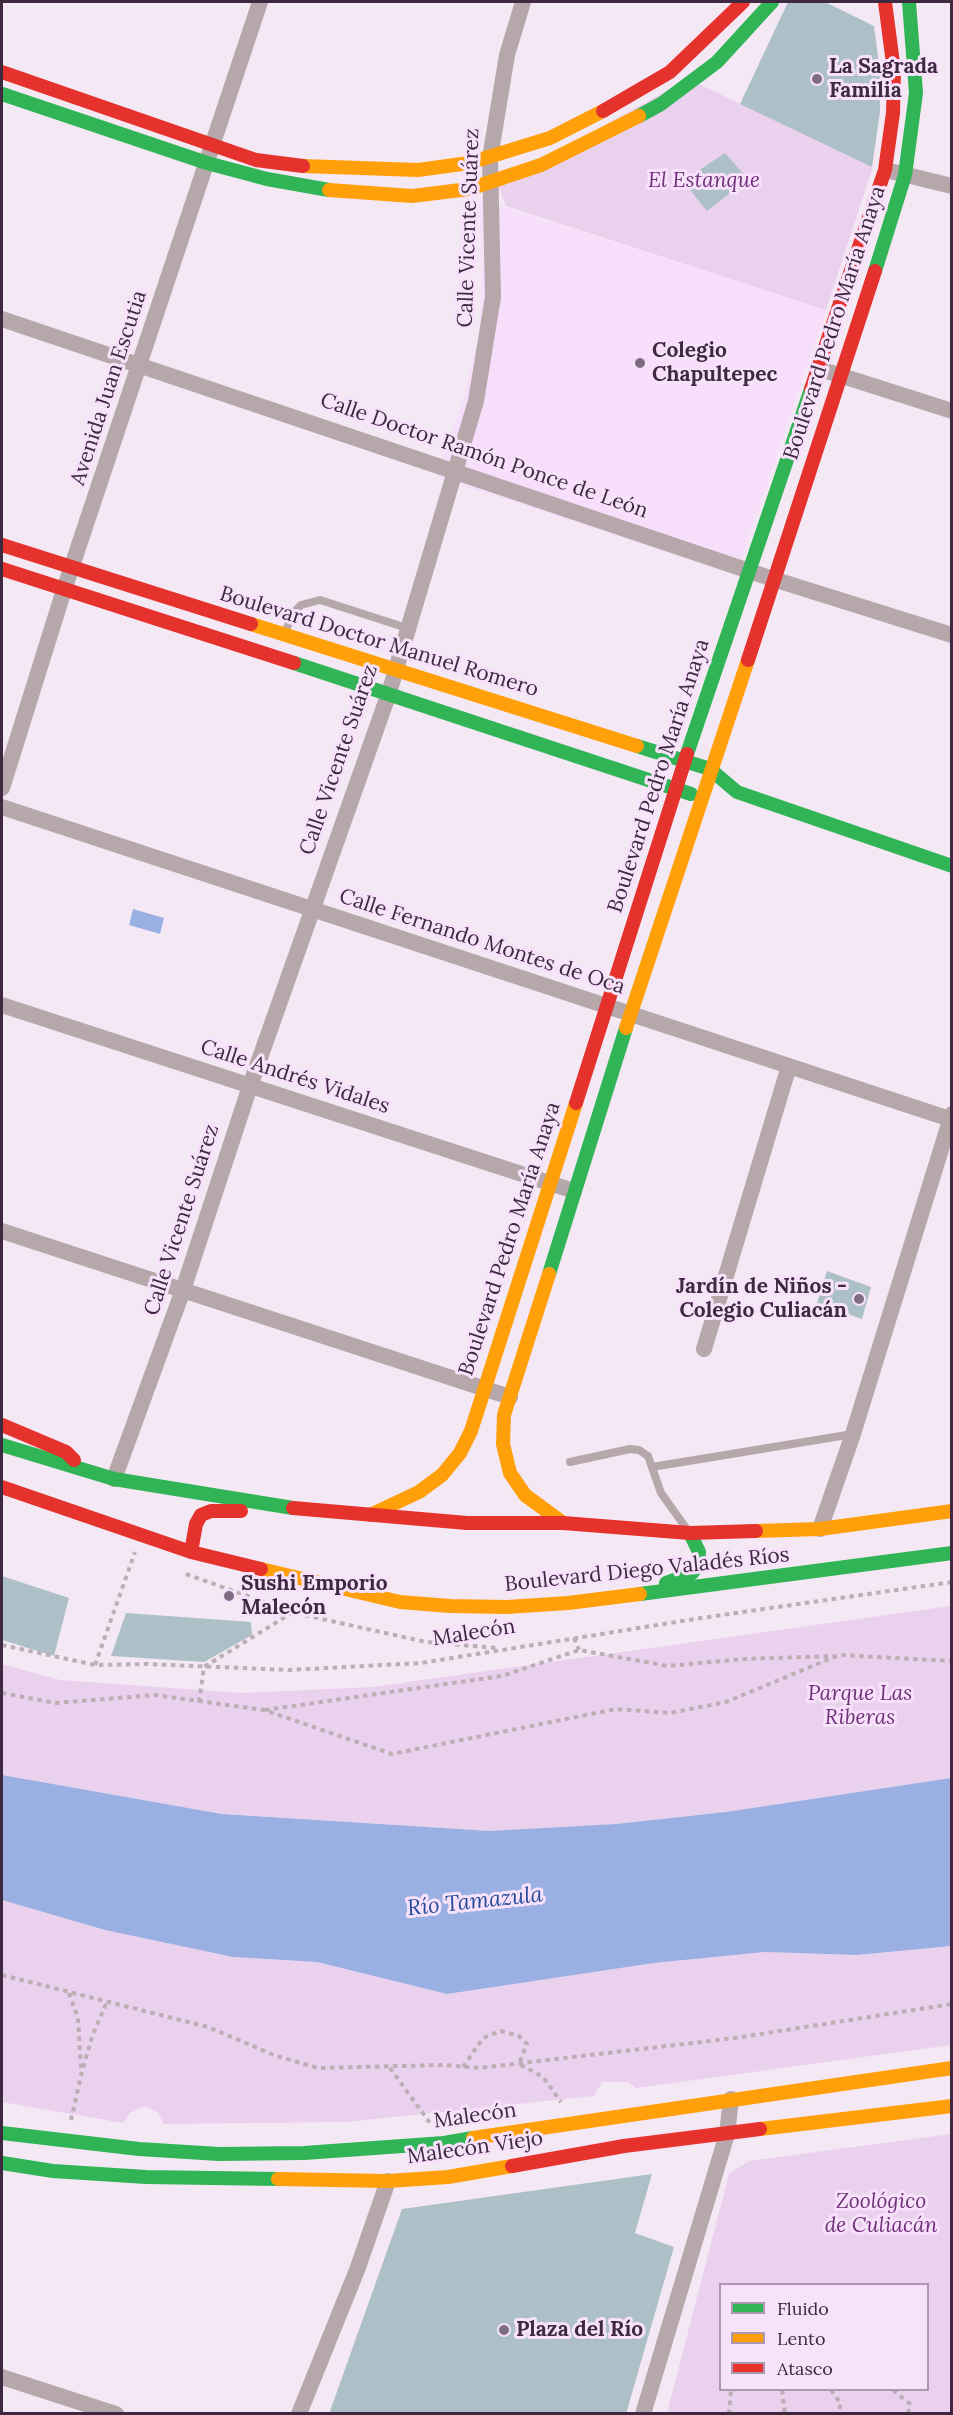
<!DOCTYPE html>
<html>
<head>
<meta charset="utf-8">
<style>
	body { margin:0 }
	#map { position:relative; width:953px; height:2415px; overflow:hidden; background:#f4e8f5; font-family:Lora,serif }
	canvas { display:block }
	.frame { position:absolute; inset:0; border:3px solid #3e2941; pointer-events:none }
	.legend { position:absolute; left:719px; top:2283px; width:210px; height:108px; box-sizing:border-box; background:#f8e2fb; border:2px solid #ae98b1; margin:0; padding:8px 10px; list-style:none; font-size:18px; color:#3e2941 }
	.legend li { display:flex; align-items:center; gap:12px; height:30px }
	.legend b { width:30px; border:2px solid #ae98b1 }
</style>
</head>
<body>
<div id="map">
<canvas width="953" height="2415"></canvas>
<div class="frame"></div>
<ul class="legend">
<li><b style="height:8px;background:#30b455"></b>Fluido</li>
<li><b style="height:8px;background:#ff9f0a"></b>Lento</li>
<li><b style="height:8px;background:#e5322d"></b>Atasco</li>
</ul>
</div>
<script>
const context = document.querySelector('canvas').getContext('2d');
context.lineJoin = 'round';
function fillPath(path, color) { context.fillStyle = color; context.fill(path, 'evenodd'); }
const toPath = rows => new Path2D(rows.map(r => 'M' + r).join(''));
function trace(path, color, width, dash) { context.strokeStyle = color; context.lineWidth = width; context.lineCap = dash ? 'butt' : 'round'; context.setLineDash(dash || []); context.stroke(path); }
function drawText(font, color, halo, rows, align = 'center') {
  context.font = font + ' Lora,serif'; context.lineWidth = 6; context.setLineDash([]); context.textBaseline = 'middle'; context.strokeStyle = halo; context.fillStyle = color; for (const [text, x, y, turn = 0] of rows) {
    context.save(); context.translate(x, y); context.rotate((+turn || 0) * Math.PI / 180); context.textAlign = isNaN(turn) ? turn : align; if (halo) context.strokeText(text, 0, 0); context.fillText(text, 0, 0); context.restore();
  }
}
fillPath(toPath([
	[479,199,826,310,736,575,437,477,464,399,480,328,482,269]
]), '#f7defa');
fillPath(toPath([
	[688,79,873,167,826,310,506,206,498,184],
	[951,1606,951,1778,726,1812,616,1824,490,1831,222,1814,2,1775,2,1664,60,1680,242,1693,372,1687],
	[2,1900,105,1930,233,1957,317,1962,447,1994,654,1963,765,1952,857,1955,951,1946,951,2045,636,2088,628,2082,602,2082,594,2096,346,2122,164,2124,158,2113,145,2106,130,2113,123,2123,2,2102],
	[951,2134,951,2413,667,2413,729,2174,749,2161],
	[720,2284,928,2284,928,2390,720,2390]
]), '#ead1ed');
fillPath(toPath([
	[133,909,164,918,160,934,129,925],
	[2,1775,222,1814,490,1831,616,1824,726,1812,951,1778,951,1946,857,1955,765,1952,654,1963,447,1994,317,1962,233,1957,105,1930,2,1900]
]), '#9aafe2');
fillPath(toPath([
	[788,2,825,2,874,26,880,72,880,112,872,167,740,104],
	[725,153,748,179,707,211,683,181],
	[827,1271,871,1287,862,1319,817,1303],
	[2,1576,69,1598,54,1656,2,1640],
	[126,1613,251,1622,252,1635,204,1662,111,1656],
	[652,2174,635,2233,674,2247,626,2414,329,2414,402,2209]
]), '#aec0c7');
trace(toPath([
	[186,1574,295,1613,426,1642,498,1648],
	[574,1638,579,1650],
	[2,1645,95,1665,146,1664,289,1670,421,1663,701,1618,952,1582],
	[95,1665,135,1552],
	[2,1693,56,1703,155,1695,264,1710,392,1754,616,1709,670,1713,726,1702,839,1655,952,1661],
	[199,1702,204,1667,311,1601],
	[265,1710,502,1676,579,1650,668,1666,744,1659,834,1656],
	[2,1975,208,2027,274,2055,318,2068,444,2065,479,2068,735,2038,952,2004],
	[69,1993,78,2018,81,2068],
	[463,2067,483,2038,501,2031,519,2036,527,2044,519,2064,543,2077,561,2102],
	[390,2068,430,2123],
	[71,2120,82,2071,93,2034,107,2002],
	[782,2390,785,2414],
	[831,2390,841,2404,837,2414],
	[893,2390,910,2404,908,2414],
	[729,2414,731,2390]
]), '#bbafb5', 4, [4.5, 4.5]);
trace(toPath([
	[284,634,294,612,301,605,320,600,407,628],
	[570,1462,630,1449,639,1450,648,1456,661,1493,686,1528],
	[652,1467,853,1434]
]), '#b5a7aa', 8);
trace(toPath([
	[894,172,952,186],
	[2,319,773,579,952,635],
	[817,368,952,411],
	[2,788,64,590,260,2],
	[2,807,950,1119],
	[2,1005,574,1191],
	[2,1231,510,1397],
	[704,1349,789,1066],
	[114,1479,183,1290,250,1086,389,693,476,401,493,297,490,158,507,55,523,2],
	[820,1529,853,1434,952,1114],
	[2,2377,116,2414],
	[299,2414,357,2270,388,2181],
	[643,2414,727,2134,731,2099]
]), '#b5a7aa', 16);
trace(toPath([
	[2,94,207,163,267,179,329,190],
	[639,116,661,104,717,62,772,2],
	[875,271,905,175,916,93,909,2],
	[294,663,691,794],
	[637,746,710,769,737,792,952,866],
	[687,754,811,389],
	[549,1274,626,1028],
	[2,1445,114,1479,293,1508],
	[666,1583,692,1573,698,1565,699,1552,690,1533],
	[640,1594,952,1553],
	[2,2133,139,2149,219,2154,304,2153,444,2143,473,2138],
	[2,2163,53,2171,146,2177,278,2179]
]), '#30b455', 14);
trace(toPath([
	[303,166,418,170,469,163,550,138,603,111],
	[329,190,412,196,469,189,541,165,639,116],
	[251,624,637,746],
	[626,1028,748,660],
	[549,1274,504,1415,503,1444,510,1473,525,1495,563,1523],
	[370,1515,419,1492,442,1475,460,1453,471,1431,576,1103],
	[756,1531,820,1529,952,1511],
	[261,1569,400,1602,450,1606,507,1607,568,1603,640,1594],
	[760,2129,952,2106],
	[473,2138,952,2068],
	[278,2179,388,2181,448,2177,512,2166]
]), '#ff9f0a', 14);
trace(toPath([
	[2,72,256,160,303,166],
	[603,111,670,72,743,2],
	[811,389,885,170,893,113,894,71,885,2],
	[2,545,251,624],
	[2,569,294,663],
	[748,660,875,271],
	[576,1103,687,754],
	[2,1425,66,1452,74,1460],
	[2,1487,191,1552,261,1569],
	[293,1508,467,1523,563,1523,690,1533,756,1531],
	[191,1552,196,1524,201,1515,211,1511,241,1511],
	[512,2166,624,2146,760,2129]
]), '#e5322d', 14);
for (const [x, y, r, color] of [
	[817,79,6,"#7e6c80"],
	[640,363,6,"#7e6c80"],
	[859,1299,6,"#7e6c80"],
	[229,1596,6,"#7e6c80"],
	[504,2330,6,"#7e6c80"]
]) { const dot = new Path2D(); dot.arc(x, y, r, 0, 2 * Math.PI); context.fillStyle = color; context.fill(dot); trace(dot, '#f8e2fb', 2); }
drawText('bold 21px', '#3e2941', '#f8e2fb', [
	["La Sagrada",829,67],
	["Familia",829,91],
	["Colegio",652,351],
	["Chapultepec",652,375],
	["Jardín de Niños -",847,1287,"right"],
	["Colegio Culiacán",847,1311,"right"],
	["Sushi Emporio",241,1584],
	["Malecón",241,1608],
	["Plaza del Río",516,2330]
], 'left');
drawText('italic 21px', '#702f7a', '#f8e2fb', [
	["El Estanque",704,181],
	["Parque Las",860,1694],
	["Riberas",860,1718],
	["Zoológico",881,2202],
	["de Culiacán",881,2226]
]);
drawText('21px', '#3e2941', '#f8e2fb', [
	["Calle Vicente Suárez",469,228,-88],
	["Boulevard Pedro María Anaya",835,323,-72],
	["Avenida Juan Escutia",109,388,-72],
	["Calle Doctor Ramón Ponce de León",484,456,19],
	["Boulevard Doctor Manuel Romero",379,642,17],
	["Calle Vicente Suárez",339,760,-71],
	["Boulevard Pedro María Anaya",659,776,-72],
	["Calle Fernando Montes de Oca",482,942,18],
	["Calle Andrés Vidales",295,1077,18],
	["Calle Vicente Suárez",182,1220,-72],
	["Boulevard Pedro María Anaya",510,1239,-72],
	["Boulevard Diego Valadés Ríos",647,1570,-6],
	["Malecón",474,1633,-9],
	["Malecón",475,2116,-8],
	["Malecón Viejo",475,2148,-8]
]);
drawText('italic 22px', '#244c9b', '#f8e2fb', [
	["Río Tamazula",475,1902,-6]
]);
</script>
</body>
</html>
